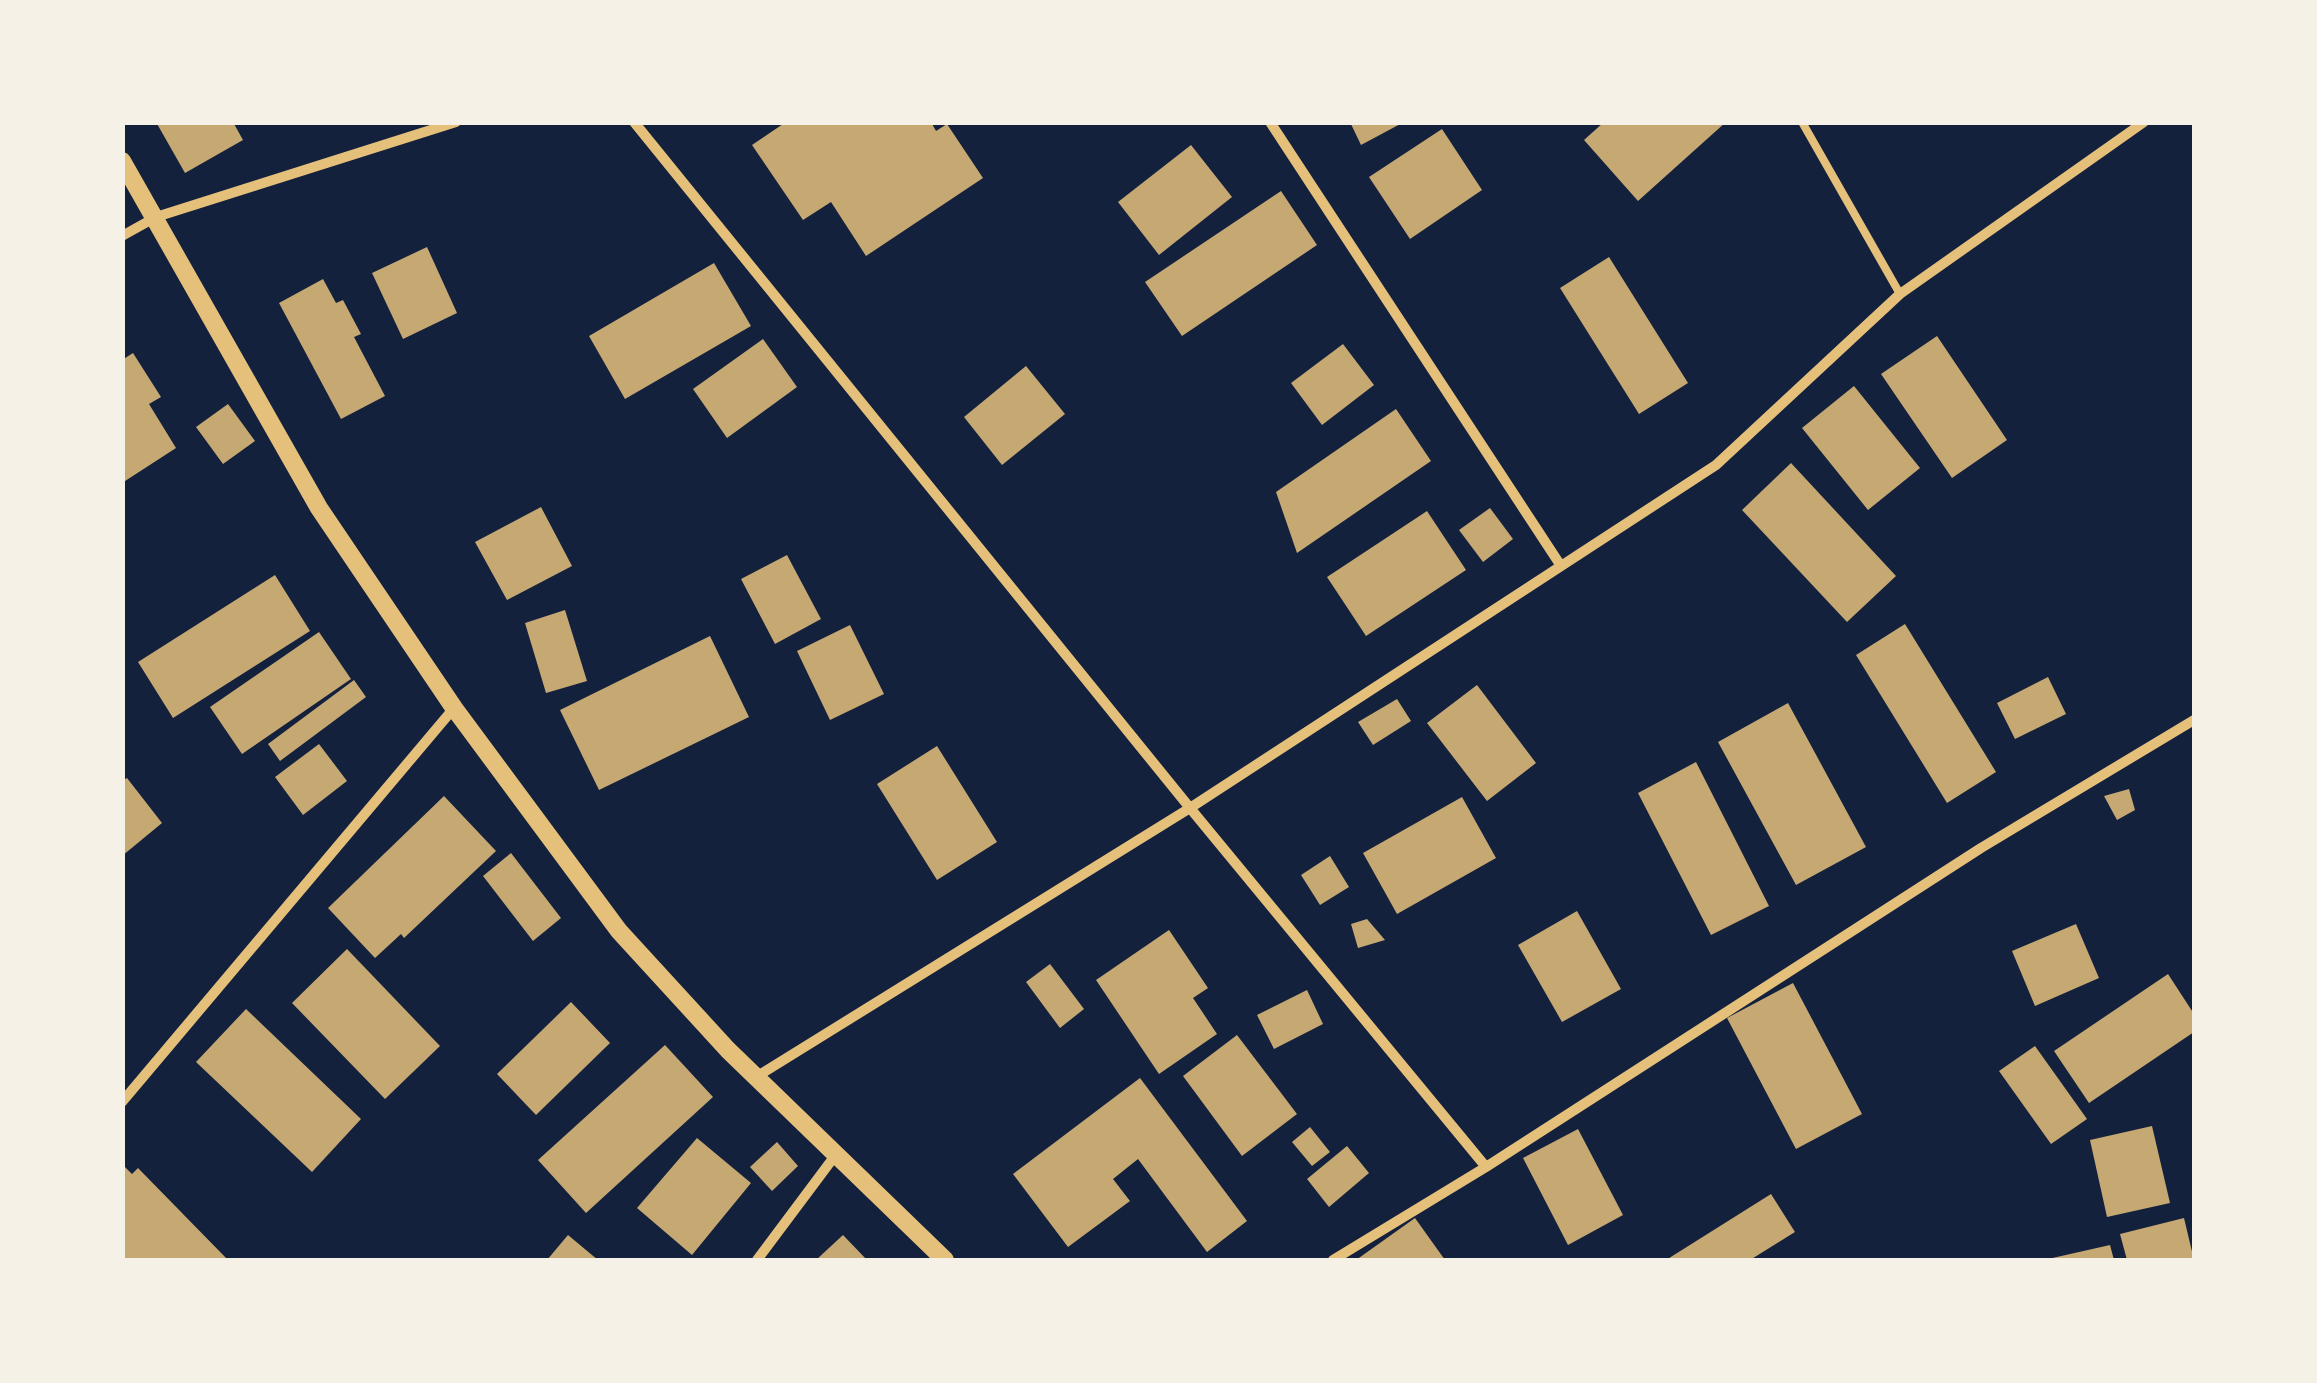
<!DOCTYPE html>
<html>
<head>
<meta charset="utf-8">
<style>
	body { margin:0 }
	#map { position:relative; width:2317px; height:1383px; overflow:hidden; background:#14213d; font-family:"Titillium Web",sans-serif }
	canvas { display:block }
	.frame { position:absolute; inset:0; border:125px solid #f6f1e7; pointer-events:none }
</style>
</head>
<body>
<div id="map">
<canvas width="2317" height="1383"></canvas>
<div class="frame"></div>
</div>
<script>
const context = document.querySelector('canvas').getContext('2d');
context.lineJoin = 'round';
function fillPath(path, color) { context.fillStyle = color; context.fill(path, 'evenodd'); }
const toPath = rows => new Path2D(rows.map(r => 'M' + r).join(''));
function trace(path, color, width, dash) { context.strokeStyle = color; context.lineWidth = width; context.lineCap = dash ? 'butt' : 'round'; context.setLineDash(dash || []); context.stroke(path); }
fillPath(toPath([
	[156,122,233,122,243,140,185,173],
	[786,122,931,122,936,131,947,124,983,178,866,256,831,202,803,220,752,145],
	[1350,122,1404,122,1361,145],
	[1604,122,1726,122,1638,201,1584,140],
	[1442,129,1482,190,1410,239,1369,177],
	[1191,145,1232,197,1159,255,1118,202],
	[1281,191,1317,245,1182,336,1145,282],
	[427,247,457,313,403,339,372,273],
	[1609,257,1688,383,1639,414,1560,288],
	[714,263,751,326,625,399,589,336],
	[323,279,336,303,343,300,361,334,354,337,385,396,341,419,279,303],
	[1937,336,2007,440,1952,478,1881,374],
	[763,339,797,387,727,438,693,389],
	[1343,344,1374,385,1322,425,1291,383],
	[133,353,161,397,149,404,176,448,122,483,122,360],
	[1026,366,1065,414,1002,465,964,417],
	[1854,386,1920,468,1868,510,1802,428],
	[228,404,255,441,223,464,196,427],
	[1396,409,1431,461,1297,553,1276,492],
	[1791,463,1896,576,1847,622,1742,510],
	[541,507,572,566,507,600,475,542],
	[1490,508,1513,539,1483,562,1459,530],
	[1427,511,1466,570,1366,636,1327,577],
	[787,555,821,619,775,644,741,579],
	[275,575,310,631,173,718,138,662],
	[565,610,587,681,546,693,525,623],
	[1905,624,1996,772,1947,803,1856,655],
	[850,625,884,694,830,720,797,651],
	[319,632,351,679,242,754,210,707],
	[710,636,749,717,599,790,560,710],
	[2048,677,2066,714,2015,739,1997,703],
	[354,680,366,697,280,761,268,744],
	[1477,685,1536,763,1487,801,1427,723],
	[1397,699,1411,721,1373,745,1358,722],
	[1788,703,1866,847,1796,885,1718,742],
	[319,744,347,781,303,815,275,777],
	[937,746,997,842,937,880,877,784],
	[1696,762,1769,906,1711,935,1638,793],
	[127,778,162,823,122,856,122,781],
	[2129,789,2135,810,2117,820,2104,796],
	[444,796,496,851,404,938,401,934,375,958,328,908],
	[1462,797,1496,858,1397,914,1363,853],
	[511,853,561,918,533,941,483,876],
	[1330,856,1349,887,1320,905,1301,875],
	[1577,911,1621,989,1562,1022,1518,945],
	[1367,919,1385,940,1358,948,1351,924],
	[2076,924,2099,978,2035,1006,2012,951],
	[1169,930,1208,988,1193,998,1217,1034,1159,1074,1096,980],
	[347,949,440,1046,385,1099,292,1003],
	[1050,964,1084,1009,1060,1028,1026,982],
	[2168,974,2194,1014,2194,1032,2089,1103,2054,1051],
	[1793,983,1862,1114,1796,1149,1727,1018],
	[1307,990,1323,1024,1274,1049,1257,1015],
	[571,1002,610,1043,536,1115,497,1074],
	[246,1009,361,1119,312,1172,196,1062],
	[1237,1035,1297,1114,1242,1156,1183,1076],
	[665,1045,713,1097,586,1213,538,1160],
	[2035,1046,2087,1119,2051,1144,1999,1071],
	[1140,1078,1247,1221,1207,1252,1138,1159,1113,1179,1130,1201,1068,1247,1013,1174],
	[2152,1126,2170,1203,2107,1217,2090,1140],
	[1310,1127,1330,1152,1312,1166,1292,1142],
	[1578,1129,1623,1215,1568,1245,1523,1158],
	[697,1138,751,1183,692,1255,637,1208],
	[777,1142,798,1166,772,1191,750,1167],
	[1347,1146,1369,1173,1329,1207,1307,1179],
	[122,1164,132,1174,138,1168,228,1260,127,1260,122,1256],
	[1771,1194,1795,1232,1750,1260,1666,1260],
	[1415,1218,1445,1260,1356,1260],
	[2184,1218,2194,1260,2127,1260,2120,1234],
	[568,1235,598,1260,547,1260],
	[843,1235,867,1260,816,1260],
	[2110,1245,2114,1260,2048,1260,2048,1259]
]), '#c6a872');
trace(toPath([
	[1802,122,1900,294]
]), '#e5c07b', 8);
trace(toPath([
	[634,122,1190,808,1486,1167],
	[1270,122,1561,566],
	[122,236,156,217,456,122],
	[756,1077,1190,808,1716,465,1900,294,2144,122],
	[122,1102,454,708],
	[757,1260,837,1153],
	[1333,1260,1486,1167,1981,848,2194,720]
]), '#e5c07b', 10);
trace(toPath([
	[122,161,319,508,454,708,619,931,728,1050,945,1260]
]), '#e5c07b', 18);
</script>
</body>
</html>
